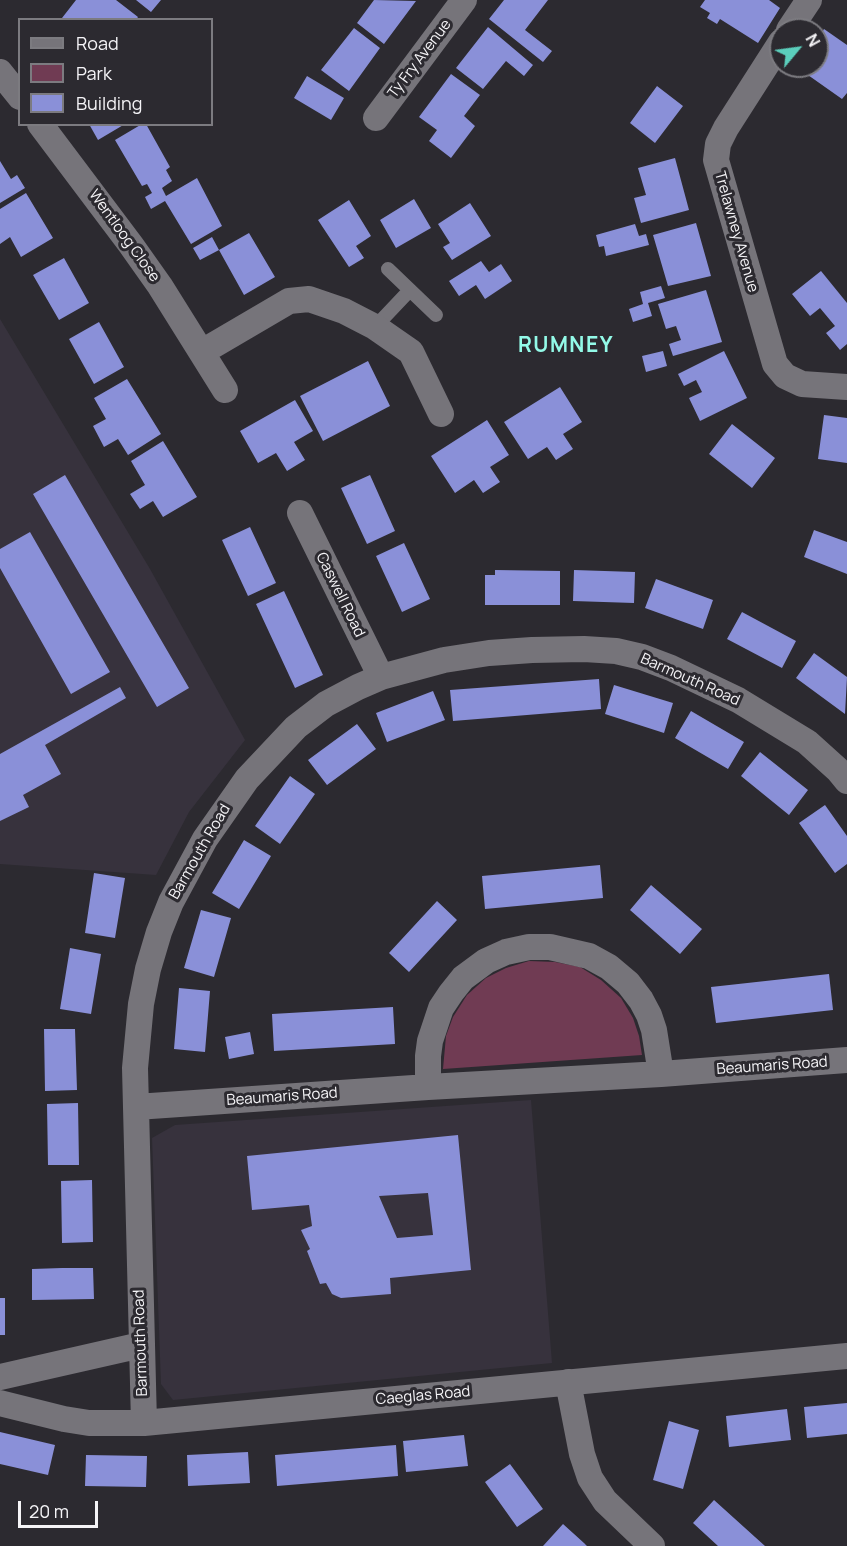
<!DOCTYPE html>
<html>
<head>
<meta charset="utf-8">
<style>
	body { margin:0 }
	#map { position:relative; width:847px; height:1546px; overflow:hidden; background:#2c2a30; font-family:Manrope,sans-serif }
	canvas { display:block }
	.legend { position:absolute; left:18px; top:18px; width:195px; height:108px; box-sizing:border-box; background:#2c2a30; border:2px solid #7c7b80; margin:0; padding:8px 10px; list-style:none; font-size:18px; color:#f5f4f7 }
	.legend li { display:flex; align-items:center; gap:12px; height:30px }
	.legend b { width:30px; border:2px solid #7c7b80 }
	.north { position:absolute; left:769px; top:18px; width:60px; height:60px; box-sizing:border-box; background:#2c2a30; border:2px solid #7c7b80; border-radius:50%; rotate:61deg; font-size:16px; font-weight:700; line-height:24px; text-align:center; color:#f5f4f7 }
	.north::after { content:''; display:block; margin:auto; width:21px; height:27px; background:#5bcebc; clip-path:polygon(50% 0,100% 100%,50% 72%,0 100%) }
	.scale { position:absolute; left:18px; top:1501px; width:80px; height:27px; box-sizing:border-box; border:3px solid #f5f4f7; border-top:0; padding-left:8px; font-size:18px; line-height:21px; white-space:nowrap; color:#f5f4f7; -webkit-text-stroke:4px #2c2a30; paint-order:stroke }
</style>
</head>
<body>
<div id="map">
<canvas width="847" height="1546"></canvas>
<ul class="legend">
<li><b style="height:8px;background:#76747a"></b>Road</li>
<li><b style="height:16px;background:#703b53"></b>Park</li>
<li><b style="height:16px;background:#8a90d8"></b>Building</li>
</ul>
<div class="north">N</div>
<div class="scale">20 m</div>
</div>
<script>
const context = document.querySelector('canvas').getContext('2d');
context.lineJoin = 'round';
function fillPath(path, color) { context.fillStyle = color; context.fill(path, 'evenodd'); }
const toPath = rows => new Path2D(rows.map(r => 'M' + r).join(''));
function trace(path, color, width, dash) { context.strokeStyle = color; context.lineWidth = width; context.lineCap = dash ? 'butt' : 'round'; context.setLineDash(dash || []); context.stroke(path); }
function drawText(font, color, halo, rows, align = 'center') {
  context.font = font + ' Manrope,sans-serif'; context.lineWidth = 6; context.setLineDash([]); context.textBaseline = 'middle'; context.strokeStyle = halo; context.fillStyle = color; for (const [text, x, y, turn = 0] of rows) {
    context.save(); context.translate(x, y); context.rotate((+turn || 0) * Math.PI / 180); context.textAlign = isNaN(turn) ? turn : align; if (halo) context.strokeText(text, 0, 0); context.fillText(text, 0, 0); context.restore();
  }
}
fillPath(toPath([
	[0,319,150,569,245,740,189,812,156,875,0,864],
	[531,1100,552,1363,173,1400,161,1384,152,1138,175,1125]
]), '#37323d');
fillPath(toPath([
	[529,961,555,962,580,967,601,980,621,998,633,1018,639,1036,642,1055,443,1069,446,1036,453,1017,467,995,486,978,506,968]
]), '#703b53');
fillPath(toPath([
	[76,0,116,0,138,17,136,20,64,20,62,18],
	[136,0,161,0,151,12],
	[374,0,416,1,384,44,357,23],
	[504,0,548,0,525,30,552,51,543,62,489,19],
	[705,0,769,0,780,8,758,43,720,19,717,24,707,18,710,13,700,7],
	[488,27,533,65,524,76,506,61,483,89,456,68],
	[354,28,380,48,349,91,321,70],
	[824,29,847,45,847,93,842,99,798,68,799,66,817,66,817,40],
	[451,74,480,95,464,116,475,126,451,158,429,141,437,130,419,117],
	[307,76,344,98,331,120,294,98],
	[657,86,683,106,655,143,630,123],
	[89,124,125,124,98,140],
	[142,124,146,124,170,167,166,170,172,181,162,188,166,196,197,178,222,226,191,244,165,201,151,209,145,197,152,193,147,184,142,186,115,140],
	[675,158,689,210,641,223,634,198,646,195,638,168],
	[0,161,11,179,17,175,25,188,0,203],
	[26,193,53,238,21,257,10,237,0,244,0,209],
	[414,199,431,228,396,248,380,220],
	[349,200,371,236,356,246,364,258,349,267,318,220],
	[470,203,491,236,452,260,443,247,450,243,438,224],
	[696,223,711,276,668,286,653,235],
	[635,224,639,236,646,234,649,245,606,256,604,246,599,247,596,235],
	[249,233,275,277,244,295,219,250],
	[212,237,219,250,200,260,193,248],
	[64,258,89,303,59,320,33,275],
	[481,261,489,272,501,264,512,281,485,299,476,285,459,296,449,281],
	[821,271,847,303,847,344,840,350,826,333,835,326,820,308,810,316,792,294],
	[661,286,665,298,648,303,652,316,633,322,629,309,643,304,640,292],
	[706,290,722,342,673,356,669,344,681,340,676,326,666,329,658,304],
	[99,322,124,367,94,384,69,339],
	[663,351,667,366,646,372,642,356],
	[724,351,747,398,700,421,689,398,702,392,696,380,684,386,678,374],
	[368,361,390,406,323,441,300,396],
	[127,379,161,434,128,455,118,439,104,447,93,426,106,419,94,398],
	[560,387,582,422,563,434,573,449,556,460,547,447,528,459,504,422],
	[295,400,313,431,294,442,305,460,287,471,276,453,258,463,240,431],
	[824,415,847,418,847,463,818,459],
	[487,420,509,455,490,467,500,482,483,493,474,480,455,493,431,456],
	[732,424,775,458,752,488,709,454],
	[163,441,197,497,163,517,153,501,140,509,130,494,145,485,131,461],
	[65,475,189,688,157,707,33,494],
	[370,475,395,531,367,544,341,488],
	[250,527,276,583,248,596,222,540],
	[814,530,847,542,847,574,804,557],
	[30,532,110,672,71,694,0,568,0,549],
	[404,543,430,599,402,612,376,556],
	[495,570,560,571,560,605,485,605,485,575,495,575],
	[574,570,635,572,634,603,573,601],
	[656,579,713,600,703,629,645,608],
	[284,591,323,675,295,688,256,604],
	[742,612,796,641,782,668,727,639],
	[814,653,847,677,845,714,796,678],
	[599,679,601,709,453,721,450,690],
	[614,685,673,703,664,733,605,714],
	[120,687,126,698,45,745,61,774,23,795,29,807,0,821,0,754],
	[433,691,445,720,387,742,376,713],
	[691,711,744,742,728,769,675,738],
	[357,724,376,749,327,785,308,760],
	[760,752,808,790,789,815,741,776],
	[290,776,315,794,280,844,255,826],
	[825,805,847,836,847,864,835,873,799,823],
	[244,840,271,856,239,909,212,893],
	[600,865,603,898,485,909,482,876],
	[94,873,125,878,115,938,85,933],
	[651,885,702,929,680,954,630,910],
	[437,901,457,920,409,972,389,953],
	[201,910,231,918,214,977,184,968],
	[70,948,101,954,91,1014,60,1009],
	[829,974,833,1010,716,1023,711,987],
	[179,988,210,991,205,1052,174,1049],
	[393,1007,395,1044,274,1051,272,1014],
	[44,1029,75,1029,77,1090,45,1091],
	[250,1032,254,1054,229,1059,225,1037],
	[78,1103,79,1165,48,1165,47,1104],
	[458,1135,471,1270,390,1278,391,1294,341,1298,332,1294,326,1283,320,1284,307,1251,310,1249,301,1230,312,1226,309,1205,252,1210,247,1156],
	[428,1193,433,1235,397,1238,379,1196],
	[92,1180,93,1242,62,1243,61,1181],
	[62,1268,93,1268,94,1299,32,1300,32,1269],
	[0,1298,5,1298,5,1335,0,1335],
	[847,1403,847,1434,807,1438,804,1407],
	[787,1409,791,1440,729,1447,726,1416],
	[669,1421,699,1430,683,1489,653,1480],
	[0,1432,55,1445,48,1475,0,1464],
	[464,1435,468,1466,406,1472,403,1441],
	[396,1445,398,1476,277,1486,275,1455],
	[248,1452,250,1483,188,1486,187,1455],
	[86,1455,147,1456,146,1487,85,1486],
	[510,1464,543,1509,517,1527,485,1482],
	[714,1500,755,1537,765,1546,718,1546,693,1523],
	[563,1524,584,1543,587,1546,543,1546]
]), '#8a90d8');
trace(toPath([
	[388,269,436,315],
	[375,327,410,290]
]), '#76747a', 14);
trace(toPath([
	[789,30,809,0],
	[781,42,726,128,718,144,716,160,775,364,785,376,802,384,847,387],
	[0,72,20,97],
	[376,118,464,0],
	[40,124,131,245,160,286,225,390],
	[202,352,289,301,309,299,344,311,375,327,411,352,441,414],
	[300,513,381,677],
	[428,1087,661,1074],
	[136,1107,428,1087,428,1056,430,1041,441,1008,451,993,463,978,486,961,506,952,529,947,550,947,589,956,609,967,628,983,641,1000,649,1015,654,1030,661,1074,847,1060],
	[0,1377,141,1345],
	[568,1382,582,1454,590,1478,605,1501,652,1546],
	[0,1403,64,1419,89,1423,144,1423,847,1356],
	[144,1423,135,1068,141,1004,148,969,159,932,171,902,205,839,247,779,296,727,326,704,358,687,381,677,444,660,489,653,532,650,584,649,616,651,642,657,671,668,738,700,807,742,838,770,847,781]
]), '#76747a', 26);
drawText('15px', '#f5f4f7', '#2c2a30', [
	["Ty Fry Avenue",420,59,-53],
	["Trelawney Avenue",736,232,74],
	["Wentloog Close",124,236,54],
	["Caswell Road",340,595,64],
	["Barmouth Road",690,680,24],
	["Barmouth Road",200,852,-60],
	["Beaumaris Road",772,1066,-4],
	["Beaumaris Road",282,1097,-4],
	["Barmouth Road",141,1343,-92],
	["Caeglas Road",423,1396,-5]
]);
context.letterSpacing = '1.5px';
drawText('bold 21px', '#93fae8', '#2c2a30', [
	["RUMNEY",566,346]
]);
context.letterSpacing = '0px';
</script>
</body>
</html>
